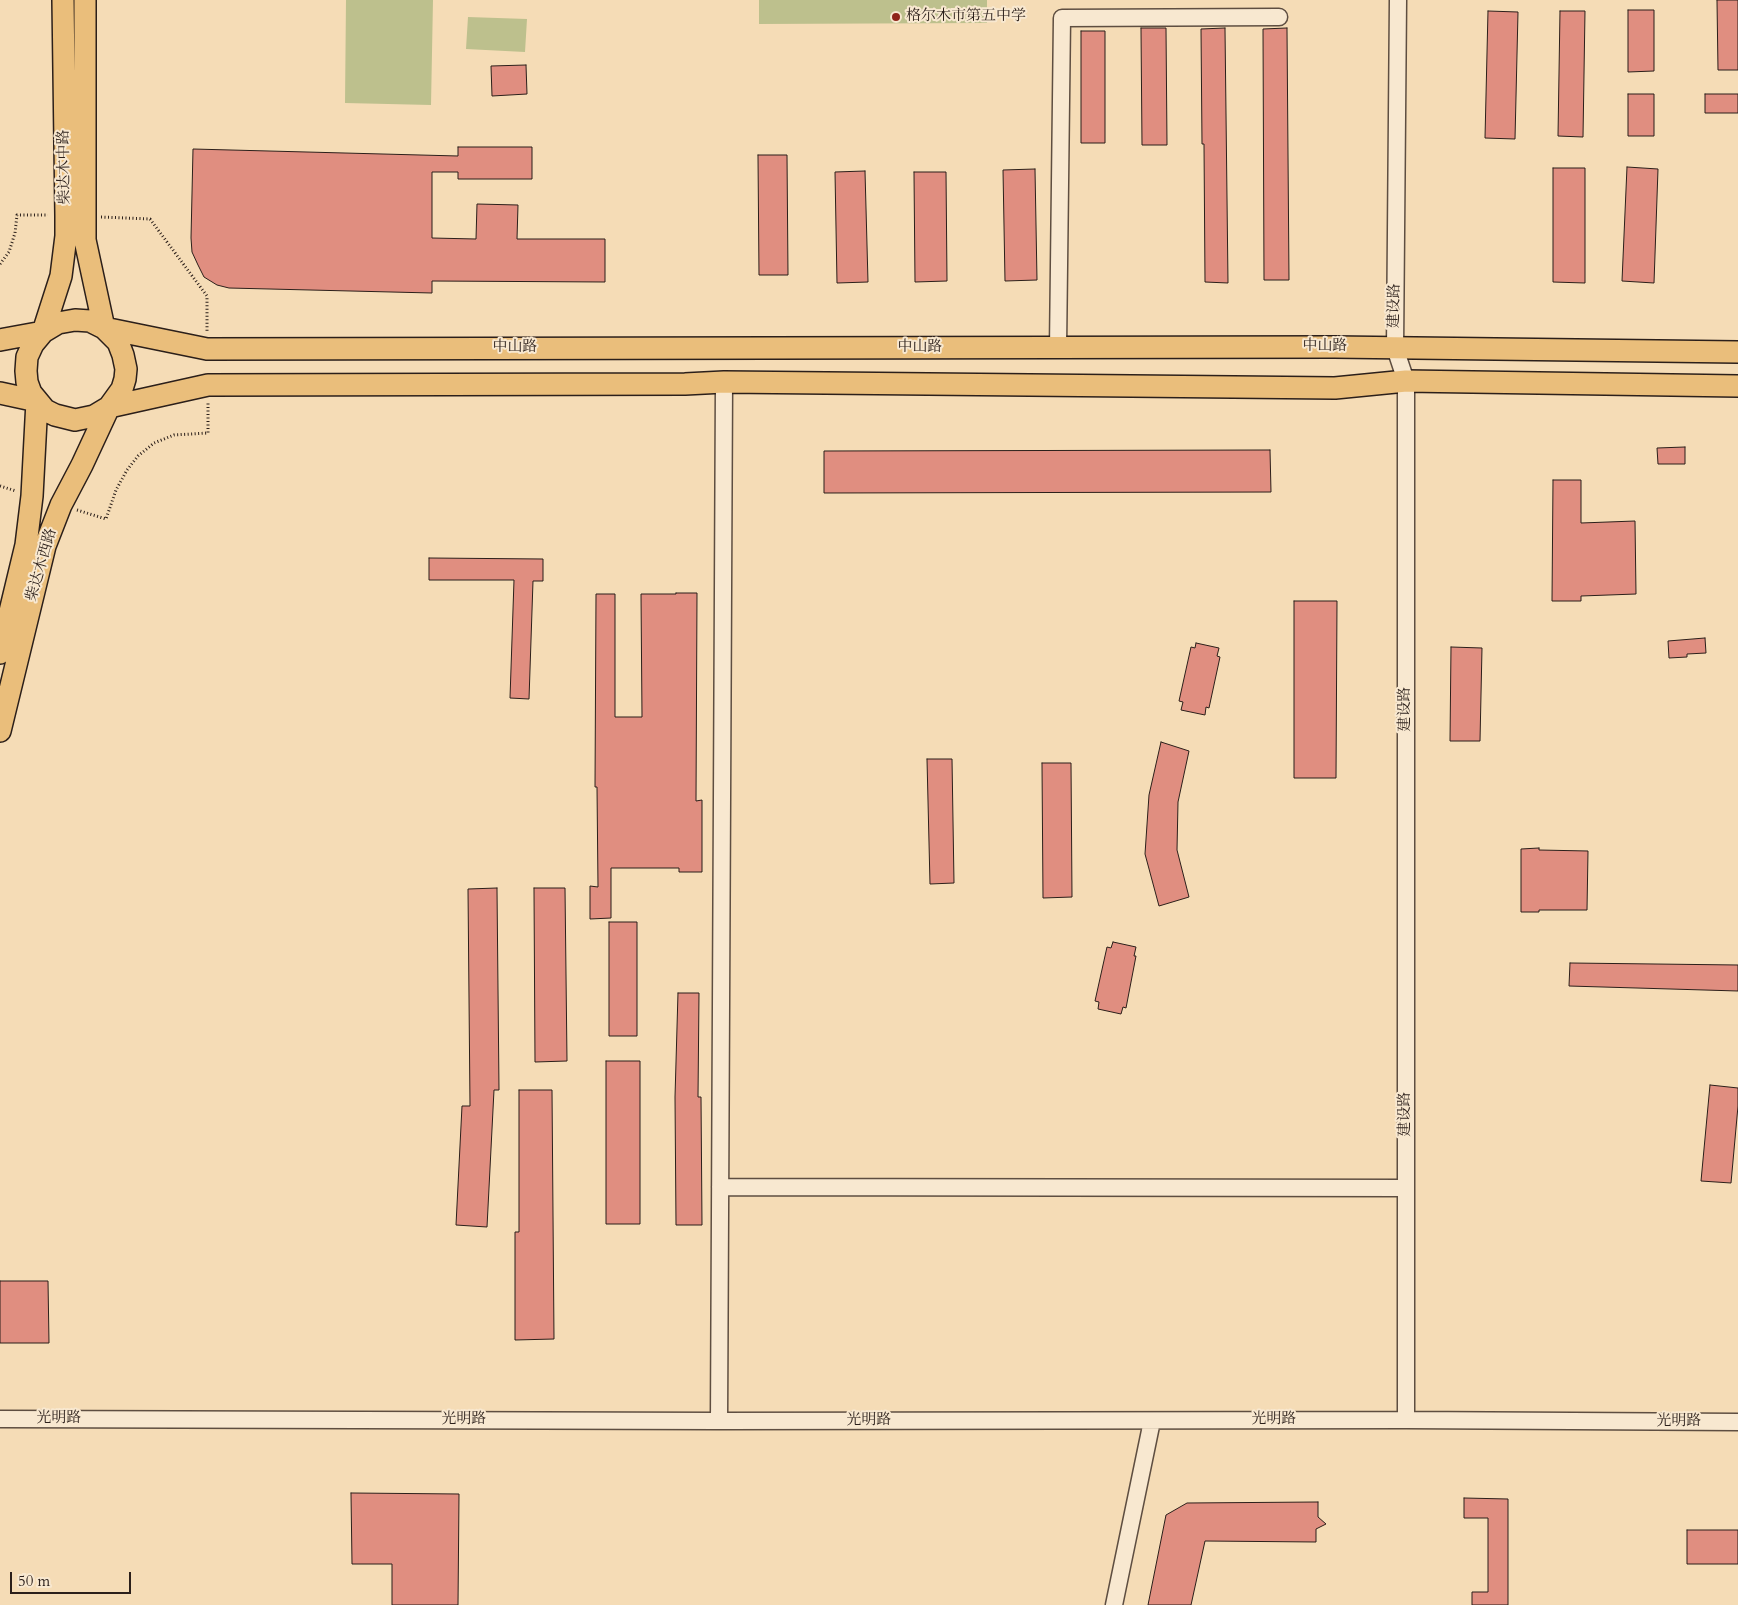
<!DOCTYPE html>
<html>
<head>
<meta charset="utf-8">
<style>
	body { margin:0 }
	#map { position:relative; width:1738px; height:1605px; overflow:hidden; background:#f5dcb6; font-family:Cardo,serif }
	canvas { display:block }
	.scale { position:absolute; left:10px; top:1572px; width:121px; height:22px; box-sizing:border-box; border:2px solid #2b1f1a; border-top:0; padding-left:6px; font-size:15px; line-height:18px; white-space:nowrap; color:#2b1f1a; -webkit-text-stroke:4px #f8e8d0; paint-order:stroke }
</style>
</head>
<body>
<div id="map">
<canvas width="1738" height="1605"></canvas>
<div class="scale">50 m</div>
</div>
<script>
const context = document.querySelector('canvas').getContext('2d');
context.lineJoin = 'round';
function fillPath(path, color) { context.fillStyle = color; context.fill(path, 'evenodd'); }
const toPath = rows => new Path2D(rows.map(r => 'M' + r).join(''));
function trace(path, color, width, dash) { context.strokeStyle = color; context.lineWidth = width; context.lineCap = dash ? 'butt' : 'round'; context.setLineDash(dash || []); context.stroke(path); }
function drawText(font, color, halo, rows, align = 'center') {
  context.font = font + ' Cardo,"Noto Serif SC",serif'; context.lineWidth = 4; context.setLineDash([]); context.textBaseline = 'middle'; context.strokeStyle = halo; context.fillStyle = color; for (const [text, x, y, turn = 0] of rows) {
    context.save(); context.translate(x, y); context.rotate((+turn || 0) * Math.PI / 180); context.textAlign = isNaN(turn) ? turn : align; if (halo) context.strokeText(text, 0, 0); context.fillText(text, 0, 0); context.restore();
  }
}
fillPath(toPath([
	[346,0,433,0,431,105,345,103],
	[759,0,987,0,987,23,759,24],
	[468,17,527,19,525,52,466,49]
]), '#bdc08d');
const building = toPath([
	[1717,0,1738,0,1738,70,1718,70,1717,0],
	[1628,10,1654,10,1654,71,1628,72,1628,10],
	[1488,11,1518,12,1515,139,1485,138,1488,11],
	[1560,11,1585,11,1583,137,1558,136,1560,11],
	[1141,28,1166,28,1167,145,1142,145,1141,28],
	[1225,28,1228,283,1205,282,1204,144,1202,144,1201,29,1225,28],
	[1287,28,1289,280,1264,280,1263,29,1287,28],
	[1081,31,1105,31,1105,143,1081,143,1081,31],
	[526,65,527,94,492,96,491,66,526,65],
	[1628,94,1654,94,1654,136,1628,136,1628,94],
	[1705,94,1738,94,1738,113,1705,113,1705,94],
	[458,147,532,147,532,179,458,179,458,172,432,172,432,238,476,239,477,204,518,205,517,239,605,239,605,282,432,281,432,293,229,288,217,285,204,277,198,265,192,252,191,238,193,149,458,156,458,147],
	[758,155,787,155,788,275,759,275,758,155],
	[1627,167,1658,169,1654,283,1622,281,1627,167],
	[1553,168,1585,168,1585,283,1553,282,1553,168],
	[1035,169,1037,280,1005,281,1003,170,1035,169],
	[865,171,868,282,837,283,835,172,865,171],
	[914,172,946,172,947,281,915,282,914,172],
	[1685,447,1685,464,1658,464,1657,448,1685,447],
	[1270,450,1271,492,824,493,824,451,1270,450],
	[1553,480,1581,480,1581,523,1635,521,1636,594,1581,596,1581,601,1552,601,1553,480],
	[429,558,543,559,543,581,533,581,529,699,510,698,514,580,429,580,429,558],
	[676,593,697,593,696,801,702,800,702,872,679,872,679,868,611,868,611,918,590,919,590,886,598,887,597,787,595,787,596,594,615,594,615,717,642,717,641,594,676,594,676,593],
	[1294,601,1337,601,1336,778,1294,778,1294,601],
	[1705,638,1706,653,1687,654,1687,657,1669,658,1668,641,1705,638],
	[1196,643,1219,648,1217,656,1220,657,1209,708,1206,707,1205,715,1181,710,1183,702,1179,701,1191,647,1195,648,1196,643],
	[1451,647,1482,648,1480,741,1450,741,1451,647],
	[1161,742,1189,751,1178,802,1177,850,1189,897,1159,906,1145,854,1149,795,1161,742],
	[927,759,952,759,954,883,930,884,927,759],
	[1042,763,1071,763,1072,897,1043,898,1042,763],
	[1539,848,1539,850,1588,851,1587,910,1539,910,1539,912,1521,912,1521,849,1539,848],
	[497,888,499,1090,494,1090,487,1227,456,1225,462,1106,470,1106,468,889,497,888],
	[534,888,565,888,567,1061,535,1062,534,888],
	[609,922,637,922,637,1036,609,1036,609,922],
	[1113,942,1136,947,1134,956,1136,956,1126,1008,1123,1007,1121,1014,1098,1009,1099,1002,1095,1001,1107,947,1111,948,1113,942],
	[1570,963,1738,965,1738,991,1569,986,1570,963],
	[678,993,699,993,698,1097,701,1097,702,1225,676,1225,675,1097,678,993],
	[606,1061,640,1061,640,1224,606,1224,606,1061],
	[1710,1085,1738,1088,1738,1106,1731,1183,1701,1181,1710,1085],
	[519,1090,552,1090,554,1339,515,1340,515,1232,519,1232,519,1090],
	[0,1281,48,1281,49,1343,0,1343,0,1281],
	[351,1493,459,1494,458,1605,392,1605,392,1564,352,1564,351,1493],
	[1464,1498,1508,1499,1508,1605,1472,1605,1472,1592,1488,1592,1488,1518,1464,1518,1464,1498],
	[1318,1502,1318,1517,1326,1524,1316,1529,1316,1542,1205,1541,1191,1605,1148,1605,1166,1515,1187,1503,1318,1502],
	[1687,1530,1738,1530,1738,1564,1687,1564,1687,1530]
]);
fillPath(building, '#e08e80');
trace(building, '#2b1f1a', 1);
const minor = toPath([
	[1398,0,1395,348,1406,381,1406,1420],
	[1058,348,1062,18,1279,17],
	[720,1187,1406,1188],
	[0,1419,719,1421,1406,1420,1738,1422],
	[719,1421,724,382],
	[1114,1605,1152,1421]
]);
const major = toPath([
	[85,0,85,240,104,328,207,349,1334,347,1738,352],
	[0,340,43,332,61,276,66,236,66,216,63,0],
	[0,393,37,401,32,496,26,545,0,653],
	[0,731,45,546,61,505,82,465,109,407,122,389,125,379,126,369,123,355,118,342,104,328,90,321,75,320,58,323,43,332,33,344,27,357,26,371,27,382,31,393,45,410,55,415,75,420,94,416,109,407,208,385,685,384,724,382,1335,388,1406,381,1738,386]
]);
trace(minor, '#5e4e41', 19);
trace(major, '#2b1f1a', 24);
trace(toPath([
	[101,217,150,219,207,296,207,331],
	[0,264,9,252,15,233,17,215,48,215],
	[0,486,16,491],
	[77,510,106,519,116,490,127,470,138,456,154,443,174,435,208,433,208,402]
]), '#2b1f1a', 3, [1, 2.5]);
trace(minor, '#f8e8d0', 16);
trace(major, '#eabe7b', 21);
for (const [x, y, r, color] of [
	[896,17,5,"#8f2418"]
]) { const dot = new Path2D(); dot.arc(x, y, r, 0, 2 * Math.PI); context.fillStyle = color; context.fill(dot); trace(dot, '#f8e8d0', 2); }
drawText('15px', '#2b1f1a', '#f8e8d0', [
	["格尔木市第五中学",906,17]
], 'left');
drawText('15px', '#2b1f1a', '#f8e8d0', [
	["柴达木中路",65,167,-91],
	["建设路",1395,306,-89],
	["中山路",1325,347],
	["中山路",515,348],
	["中山路",920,348],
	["柴达木西路",42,565,-74],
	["建设路",1406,709,-90],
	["建设路",1406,1114,-90],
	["光明路",59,1419],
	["光明路",464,1420],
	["光明路",1274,1420],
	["光明路",869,1421],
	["光明路",1679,1422]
]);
</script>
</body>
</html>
